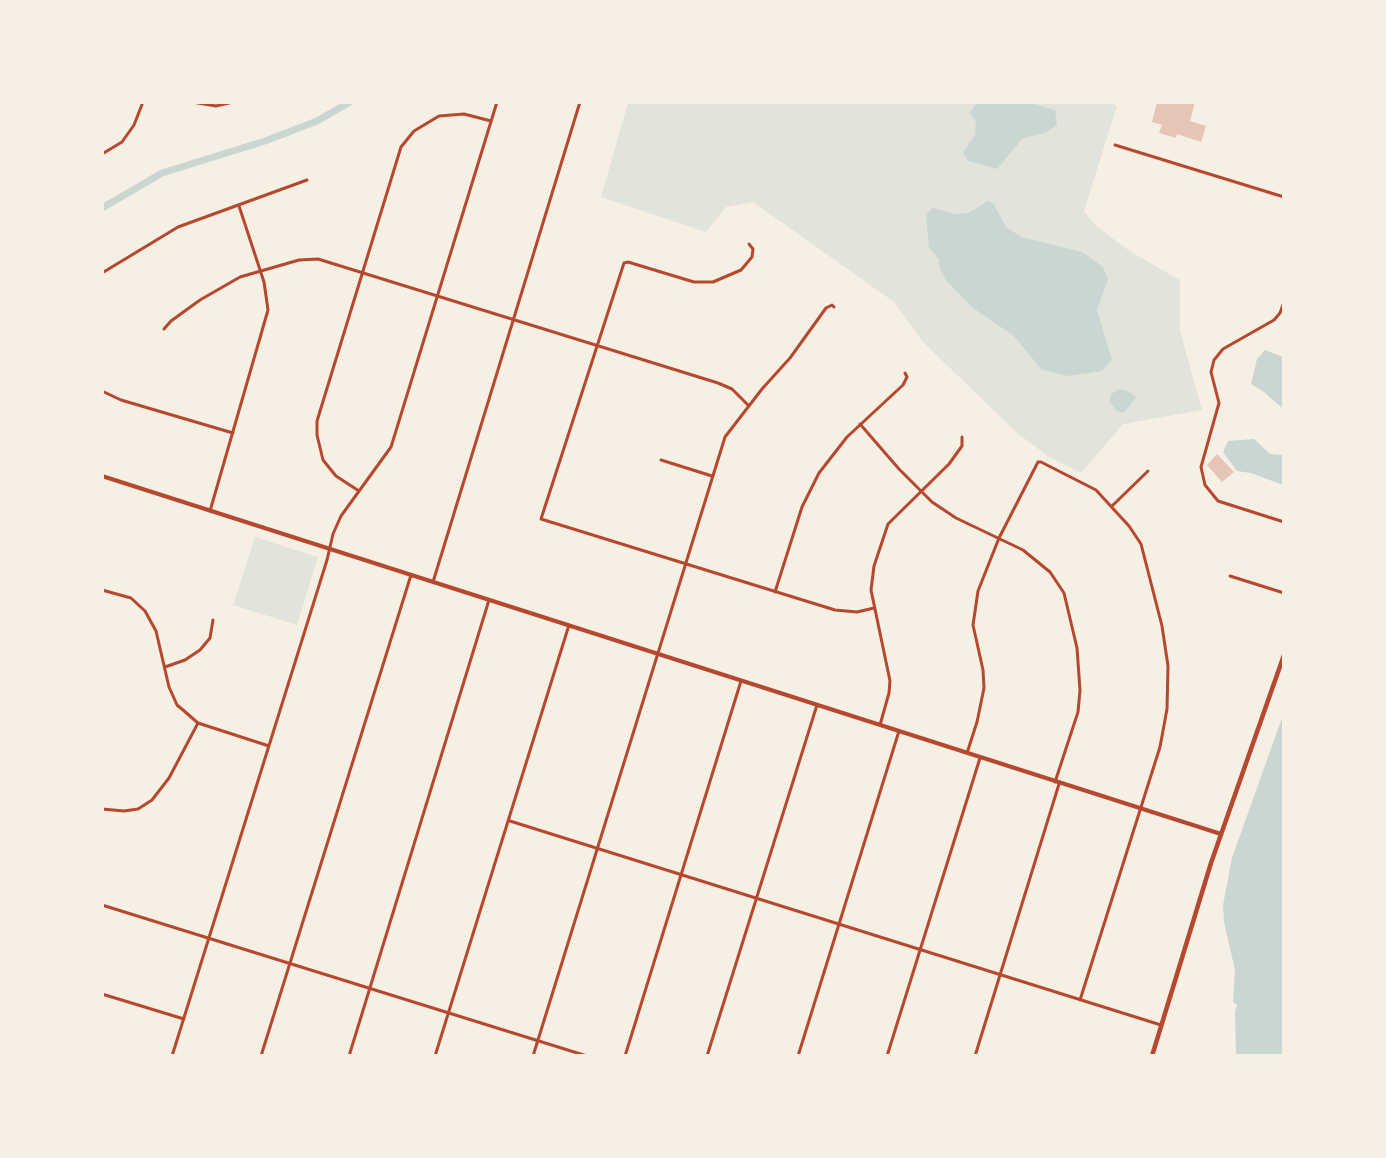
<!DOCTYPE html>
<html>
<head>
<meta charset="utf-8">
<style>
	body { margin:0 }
	#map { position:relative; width:1386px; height:1158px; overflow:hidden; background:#f6efe4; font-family:"Public Sans",sans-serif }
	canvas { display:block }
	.frame { position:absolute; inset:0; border:104px solid #f6efe4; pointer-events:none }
</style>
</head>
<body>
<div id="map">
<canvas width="1386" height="1158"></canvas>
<div class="frame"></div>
</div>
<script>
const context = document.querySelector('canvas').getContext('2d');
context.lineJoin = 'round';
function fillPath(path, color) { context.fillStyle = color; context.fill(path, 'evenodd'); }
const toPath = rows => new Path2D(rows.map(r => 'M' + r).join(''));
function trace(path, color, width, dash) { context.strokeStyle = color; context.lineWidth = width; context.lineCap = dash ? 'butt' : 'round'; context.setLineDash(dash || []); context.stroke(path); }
fillPath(toPath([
	[628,103,1112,103,1117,106,1084,211,1095,225,1131,252,1180,280,1180,331,1202,410,1123,424,1081,473,1049,457,1017,433,923,342,894,302,753,202,726,207,706,232,601,197],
	[255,537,318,557,297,625,233,605]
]), '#e2e4dc');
fillPath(toPath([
	[977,103,1030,103,1055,110,1057,125,1045,133,1023,138,997,169,968,161,963,152,975,135,976,122,970,112],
	[987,201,993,203,1006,227,1021,237,1082,252,1103,267,1108,279,1097,310,1112,360,1102,371,1068,376,1042,370,1014,336,973,308,946,280,939,267,939,259,929,248,926,214,933,208,956,214,969,213],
	[1265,350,1283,357,1283,409,1264,392,1251,384,1257,359],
	[1120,389,1128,391,1136,397,1124,413,1117,411,1109,401,1111,394],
	[1254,439,1270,454,1283,455,1283,485,1251,473,1237,471,1223,452,1228,441],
	[1283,715,1283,1055,1236,1055,1235,1012,1237,1005,1233,1002,1235,970,1224,922,1223,905,1232,858]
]), '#c9d6d2');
trace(toPath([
	[102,208,162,173,265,141,317,121,350,102]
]), '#c9d6d2', 7);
fillPath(toPath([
	[1157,102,1195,102,1190,121,1206,126,1201,142,1177,134,1176,138,1159,133,1162,125,1152,122],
	[1217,454,1234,472,1222,482,1207,465]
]), '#e6c5b7');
trace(toPath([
	[192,102,216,106,233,102],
	[1115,145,1284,197],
	[102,154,122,142,134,125,143,102],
	[749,244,753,249,752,257,741,270,713,282,694,282,628,262,624,263,541,519,835,610,857,612,874,608],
	[102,273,178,227,307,180],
	[1284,302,1280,313,1274,320,1223,349,1214,360,1211,372,1219,403,1201,467,1205,485,1218,501,1284,522],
	[164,329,171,321,200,300,240,277,299,260,318,259,718,383,732,389,749,406],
	[102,391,121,400,233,433],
	[860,424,899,469,932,502,956,518,1023,550,1050,572,1064,593,1077,648,1080,690,1078,712,1055,782],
	[661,460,712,476],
	[359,491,336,476,323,460,317,435,317,421,401,147,414,131,439,116,464,114,491,121],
	[1112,506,1148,471],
	[210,511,268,310,264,282,239,206],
	[1230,576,1284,593],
	[433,582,580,102],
	[102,590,131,598,145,611,156,631,169,687,177,705,183,710,198,723,269,746],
	[775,592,802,507,819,473,847,437,903,385,907,377,905,373],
	[165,667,185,660,200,650,210,638,213,620],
	[880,725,889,693,890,681,871,590,874,566,888,524,949,464,962,446,962,437],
	[967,753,977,722,984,688,983,670,973,625,978,591,999,538,1038,462,1041,462,1096,490,1129,526,1141,544,1162,626,1168,666,1167,709,1160,747,1080,1000],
	[102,809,124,811,138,809,152,800,169,778,198,723],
	[510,821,1161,1025],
	[102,905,587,1056],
	[102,994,184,1019],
	[172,1056,327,560,333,534,341,516,391,447,497,102],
	[261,1056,411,575],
	[349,1056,489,600],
	[435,1056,569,625],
	[533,1056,725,437,762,389,790,358,826,308,832,305,834,307],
	[625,1056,741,681],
	[707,1056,817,705],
	[798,1056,899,731],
	[887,1056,980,758],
	[975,1056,1059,784]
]), '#b5482f', 3);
trace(toPath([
	[102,476,1221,834]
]), '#b5482f', 4);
trace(toPath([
	[1152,1056,1211,863,1284,655]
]), '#b5482f', 4.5);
</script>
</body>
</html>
